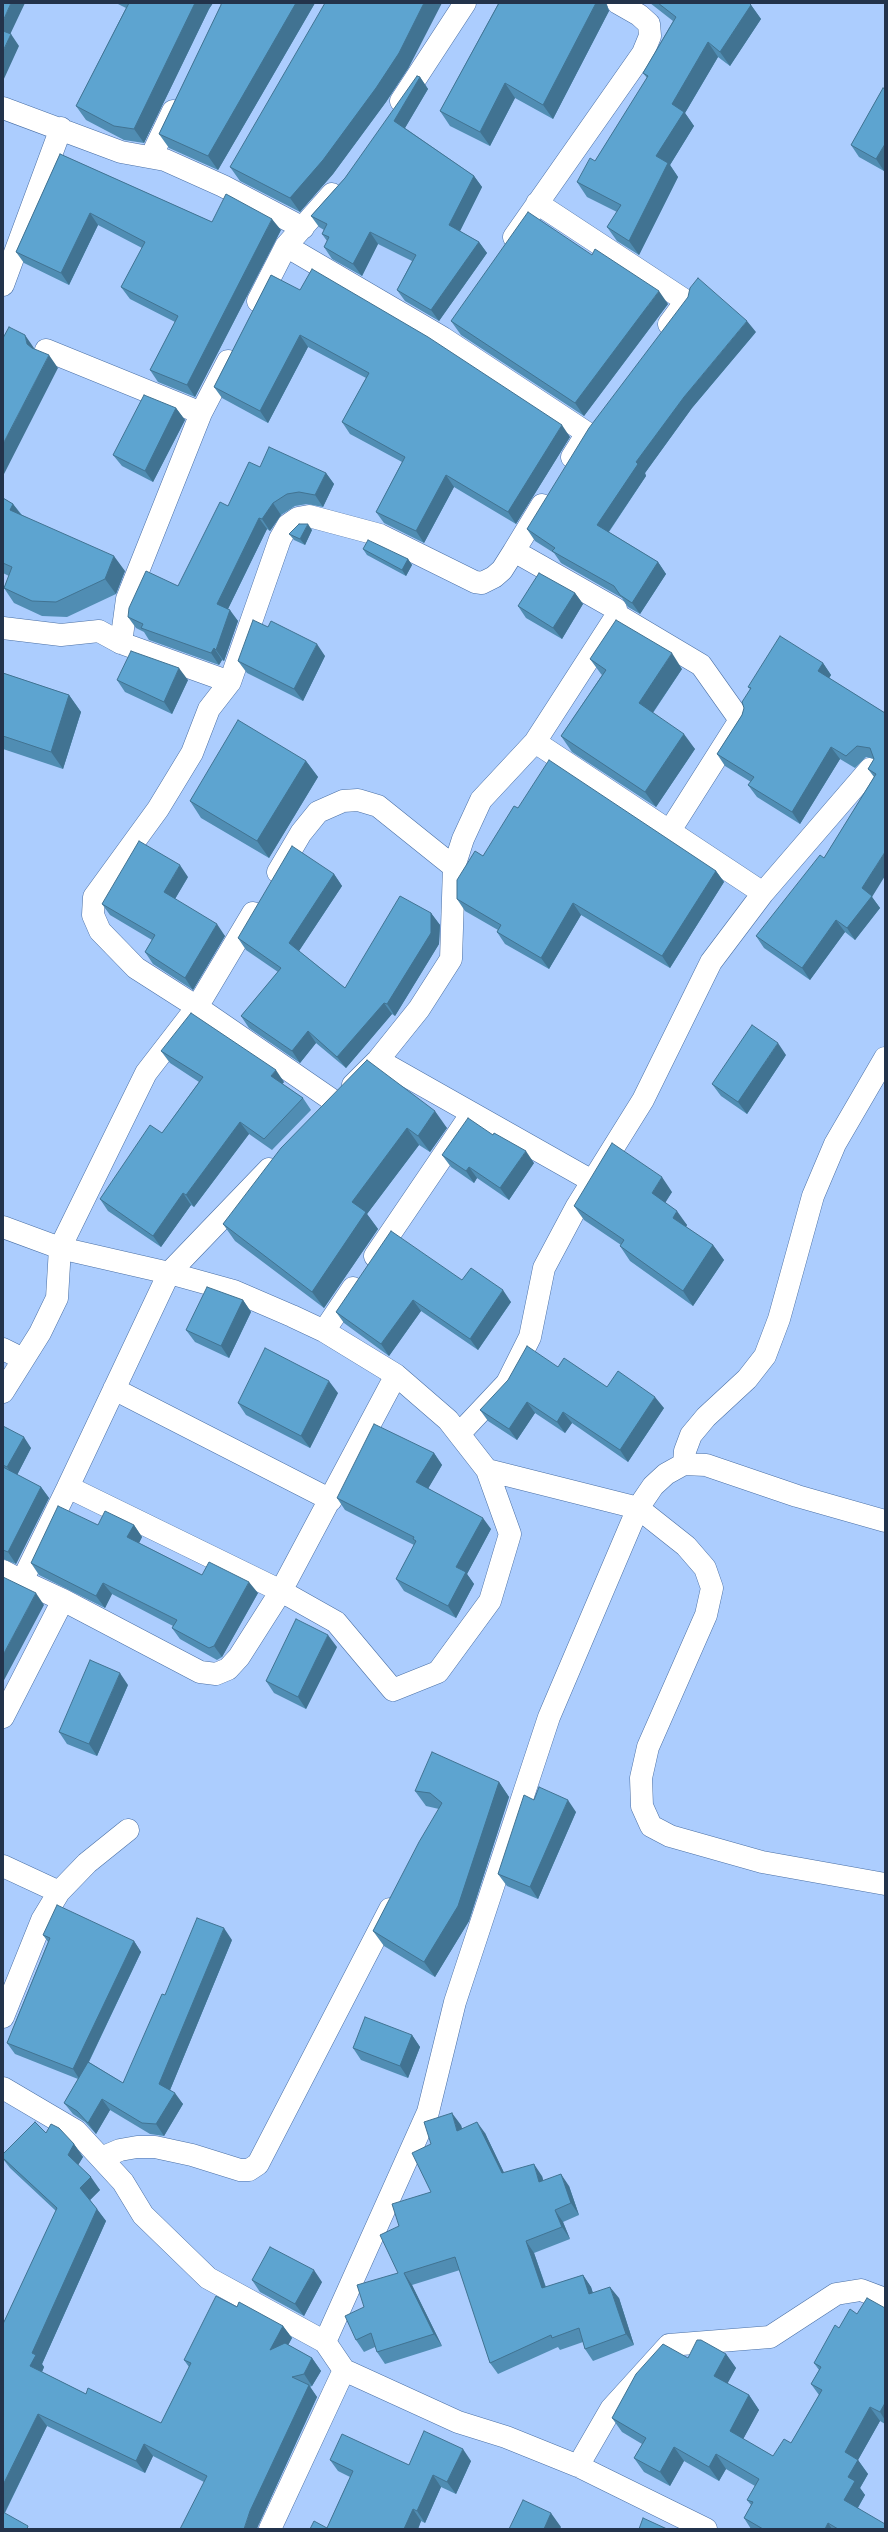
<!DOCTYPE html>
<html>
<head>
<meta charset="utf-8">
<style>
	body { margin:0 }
	#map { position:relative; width:888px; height:2532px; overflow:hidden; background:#accdfe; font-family:Karla,sans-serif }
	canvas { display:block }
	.frame { position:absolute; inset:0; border:4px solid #23334b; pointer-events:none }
</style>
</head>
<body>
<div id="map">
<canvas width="888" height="2532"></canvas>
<div class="frame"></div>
</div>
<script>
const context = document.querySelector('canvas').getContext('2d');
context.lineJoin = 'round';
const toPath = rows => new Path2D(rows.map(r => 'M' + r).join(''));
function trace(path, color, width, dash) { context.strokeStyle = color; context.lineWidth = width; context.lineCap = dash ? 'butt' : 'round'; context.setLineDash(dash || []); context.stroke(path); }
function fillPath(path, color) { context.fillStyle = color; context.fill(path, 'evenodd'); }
const minor = toPath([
	[401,101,465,3],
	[3,108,121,152,165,160,223,186,303,228],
	[151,157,173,111],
	[537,203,686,301,669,324],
	[514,237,643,53,650,36,649,24,639,15,618,3],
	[286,246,443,338,587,433,572,457],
	[3,285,61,128],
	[258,301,286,246,332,194],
	[46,350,201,413],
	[617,615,701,665,740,720,669,832],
	[3,628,61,635,99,631,121,643,127,599,201,413,228,361],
	[230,682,280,539,288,525,298,518,309,516,380,535,475,582,482,583,494,577,502,570,514,551],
	[278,872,301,833,318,812,343,801,358,800,378,806,454,867],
	[763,893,870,769],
	[253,913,197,1007,335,1102],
	[378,1060,592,1181],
	[353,1085,378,1060,419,1009,451,959,454,867,463,839,481,800,535,742,617,615,616,609,514,551,542,505],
	[3,1227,60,1248,169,1273,269,1169],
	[375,1256,472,1113],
	[324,1331,353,1288],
	[3,1349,23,1359],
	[114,1389,331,1500],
	[3,1392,40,1333,57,1298,60,1248,146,1073,197,1007,136,968,100,931,93,915,94,897,158,809,192,753,209,709,230,682,121,643],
	[459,1434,507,1383,530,1337,544,1268,577,1206,643,1100,711,962,763,893,535,742],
	[684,1464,685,1451,691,1435,706,1417,747,1379,765,1356,779,1319,813,1196,835,1144,885,1058],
	[487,1470,638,1508,686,1546,705,1568,712,1588,706,1615,648,1747,641,1778,642,1806,651,1826,670,1836,762,1862,885,1884],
	[3,1571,22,1581,68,1487,281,1591,336,1622,393,1690,438,1672,490,1601,510,1534,487,1470,448,1420,396,1375,324,1331,292,1316,234,1291,169,1273,68,1487],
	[22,1581,63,1600,200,1672,216,1674,228,1669,239,1657,281,1591,396,1375],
	[3,1717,63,1600],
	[3,1866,59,1892],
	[3,2017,42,1920,59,1892,87,1863,128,1830],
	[3,2088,76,2131,123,2182,143,2215,208,2278,325,2342,344,2370,458,2422,506,2437,578,2466,706,2529],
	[101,2158,120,2150,137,2147,155,2147,192,2155,240,2170,249,2170,258,2164,390,1909],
	[325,2342,428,2112,455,2002,549,1717,638,1508,653,1486,666,1474,684,1464,706,1465,797,1496,885,1521],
	[578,2466,611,2409,669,2345,770,2337,836,2294,861,2290,885,2299],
	[270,2529,344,2370]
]);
trace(minor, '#496fa5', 23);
trace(minor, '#fff', 22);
fillPath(toPath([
	[116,3,220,3,213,3,209,9,144,143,124,140,86,120,76,106,126,8],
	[221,3,315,3,218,170,169,148,159,134,221,5],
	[496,3,606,3,609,11,553,119,515,98,490,146,450,126,440,111,498,4],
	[650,3,749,3,751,5,761,19,730,66,718,57,685,113,694,126,670,165,678,177,639,255,617,241,607,227,617,212,587,197,577,182,595,161,647,78,643,73,673,21],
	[409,67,386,102,333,174,300,212,240,181,230,167],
	[420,77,428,89,405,128,474,176,482,187,460,231,479,242,487,253,439,321,405,301,397,290,412,261,378,244,362,276,332,259,324,247,327,241,322,234,324,230,319,227,311,216,345,178],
	[883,88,884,171,859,157,851,145],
	[60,154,212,222,281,230,195,397,158,382,150,370,175,322,130,299,121,287,142,248,98,225,69,285,24,263,16,252],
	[271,275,570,437,516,524,454,487,424,543,384,523,376,512,402,462,350,434,342,422,366,378,308,347,268,423,222,398,214,387],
	[668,304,584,416,461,335,451,321],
	[756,332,692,408,645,473,646,476,609,532,658,562,666,574,640,614,628,607,622,598,561,563,554,553,535,541,527,529],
	[176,408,185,420,153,482,122,466,113,455],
	[260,467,326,473,334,484,323,507,307,504,295,506,281,515,270,531,267,529,228,609,238,621,224,661,222,660,219,665,149,640,144,632,136,628,128,617,178,586,228,506],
	[3,498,13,504,22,515,125,571,116,594,67,617,42,616,14,603,4,588,9,576,3,573],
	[312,530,305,545,294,540,289,534],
	[363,549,408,559,412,565,406,576,367,555],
	[575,593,583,604,562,639,526,618,518,606],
	[268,627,325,656,303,701,247,673,238,661],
	[590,659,682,669,653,713,695,749,656,807,572,752,561,736,602,675,601,674],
	[823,663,831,675,829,678,885,713,872,897,880,908,855,940,845,932,810,980,764,948,756,936,824,858,874,777,868,769,874,759,866,757,855,768,840,759,800,824,757,797,748,785,751,782,725,766,717,754,742,715,750,689,748,687],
	[3,673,69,695,81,712,63,769,3,749],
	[117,680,188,680,172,714,125,692],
	[306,761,318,777,269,858,201,818,190,801],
	[518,808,716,871,724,882,670,968,581,915,549,969,505,944,497,932,498,930,465,911,457,899,483,856],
	[334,874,342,886,299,951,345,988,431,913,440,925,439,944,395,1016,392,1014,346,1068,316,1043,300,1063,249,1028,241,1016,278,972,246,950,238,938],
	[188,877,175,899,225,936,193,990,153,964,145,952,152,940,110,915,102,904],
	[161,1051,284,1082,282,1084,303,1098,311,1110,272,1150,249,1134,194,1207,191,1205,161,1247,108,1211,100,1199,162,1133,199,1082,170,1063],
	[786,1055,747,1114,721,1096,712,1084],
	[367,1060,447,1128,430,1152,419,1145,367,1214,378,1229,324,1308,235,1241,223,1224],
	[442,1155,534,1163,509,1200,477,1178,474,1183,451,1167],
	[672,1192,665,1202,687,1225,686,1227,713,1245,724,1260,693,1306,630,1261,620,1246,621,1245,584,1220,574,1206],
	[462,1280,511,1302,478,1350,421,1311,389,1356,344,1323,336,1312],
	[243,1300,251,1312,229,1358,195,1342,186,1330],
	[558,1367,607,1387,664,1408,628,1462,572,1423,565,1433,535,1413,517,1440,488,1421,480,1410],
	[338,1393,310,1448,246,1415,238,1403],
	[3,1426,31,1448,17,1475,41,1487,49,1498,16,1564,3,1559],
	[434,1453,442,1465,428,1488,491,1529,467,1574,474,1584,456,1618,404,1591,396,1579,414,1545,345,1510,337,1498],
	[98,1525,134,1525,142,1537,139,1543,202,1575,258,1593,222,1657,217,1660,180,1639,172,1628,173,1626,112,1594,105,1608,39,1575,31,1563],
	[337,1647,306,1709,274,1693,266,1681],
	[128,1685,97,1756,67,1744,59,1732],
	[499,1782,509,1797,469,1921,435,1977,384,1946,373,1931,439,1809,426,1806,415,1791],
	[534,1800,576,1812,538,1899,507,1886,498,1874],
	[43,1935,134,1941,141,1952,89,2062,123,2083,165,1995,232,1940,170,2090,183,2104,164,2136,150,2134,110,2110,96,2134,85,2122,73,2114,64,2103,78,2079,15,2054,7,2043,48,1942],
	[412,2035,420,2047,408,2078,361,2060,353,2048],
	[461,2125,462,2129,485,2133,504,2173,542,2176,543,2180,569,2186,579,2215,563,2222,570,2239,534,2253,546,2287,583,2275,591,2287,593,2293,619,2298,634,2345,593,2361,585,2349,583,2342,560,2350,558,2347,498,2374,490,2363,460,2270,412,2285,442,2346,385,2364,377,2352,375,2347,364,2352,356,2340,364,2307,398,2273,399,2226,431,2192,431,2144],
	[46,2133,74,2144,83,2157,78,2165,100,2190,90,2200,106,2221,42,2364,44,2367,42,2372,86,2394,161,2423,189,2367,184,2360,237,2307,283,2326,292,2338,288,2345,312,2358,321,2371,312,2386,310,2387,317,2397,259,2524,204,2482,153,2456,145,2473,47,2426,5,2513,3,2529,3,2324,56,2211,10,2168,3,2159,3,2154],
	[252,2280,322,2282,304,2316,260,2292],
	[885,2308,885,2424,880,2421,858,2460,868,2474,860,2488,865,2495,858,2508,885,2529,751,2529,744,2518,751,2505,747,2500,755,2486,726,2469,719,2481,684,2461,670,2486,644,2472,634,2458,642,2444,622,2432,612,2418,688,2358,726,2354,736,2368,727,2383,749,2395,759,2410,743,2439,773,2456,791,2443,819,2395,811,2384,819,2370,814,2363,839,2328,857,2314],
	[330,2460,409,2465,471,2461,456,2494,441,2487,425,2523,421,2521,418,2529,310,2529,327,2528,350,2477,338,2471]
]), '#508db3');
fillPath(toPath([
	[11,3,25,3,7,41,3,34,3,21],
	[195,3,213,3,209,9,144,143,134,129],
	[296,3,315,3,218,170,208,156],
	[424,3,442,3,409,67,386,102,333,174,300,212,290,198],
	[596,3,606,3,609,11,553,119,543,105],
	[751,5,761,19,730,66,720,52],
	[11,34,19,46,3,81,3,51],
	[708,42,718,57,685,113,694,126,670,165,678,177,639,255,629,241,672,104],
	[420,77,428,89,402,133,394,121],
	[505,83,515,98,490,146,480,132],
	[885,144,885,170,884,171,876,159],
	[474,176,482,187,457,237,449,225],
	[90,213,98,225,69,285,61,273],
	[272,219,281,230,195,397,187,385],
	[370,232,378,244,362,276,353,264],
	[479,242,487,253,439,321,431,310],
	[659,291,668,304,584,416,575,403],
	[747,321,756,332,692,408,645,473,646,476,605,537,597,525,636,462,684,397],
	[25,335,34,348,36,357,27,344],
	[300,335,308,347,268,423,260,411],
	[49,355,58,368,3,476,3,444],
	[176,408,185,420,153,482,145,471],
	[562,425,570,437,516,524,508,512],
	[326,473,334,484,323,507,315,495],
	[446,475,454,487,424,543,416,531],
	[273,503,281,515,270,531,262,519],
	[13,504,24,519,10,510],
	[259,518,267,529,225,615,217,604],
	[308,524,312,530,305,545,300,539],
	[114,556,125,571,116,594,105,579],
	[408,559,412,565,406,576,402,570],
	[658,562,666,574,640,614,632,603],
	[575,593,583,604,562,639,553,628],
	[230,610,238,621,224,661,216,650],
	[317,644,325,656,303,701,294,689],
	[214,648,222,660,219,665,211,653],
	[672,653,682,669,649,718,639,703],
	[823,663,831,675,826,683,818,671],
	[179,668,188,680,172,714,164,702],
	[69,695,81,712,63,769,51,752],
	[684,734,695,749,656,807,645,792],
	[831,747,840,759,800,824,792,812],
	[306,761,318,777,269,858,257,841],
	[885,852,885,876,872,897,880,908,855,940,847,928,862,888],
	[180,865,188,877,172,904,164,892],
	[716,871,724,882,670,968,662,956],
	[334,874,342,886,297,954,289,943],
	[573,903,581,915,549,969,541,958],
	[431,913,440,925,439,944,395,1016,387,1004],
	[836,920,845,932,810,980,802,968],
	[217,924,225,936,193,990,185,978],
	[384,1003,392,1014,346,1068,337,1057],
	[308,1031,316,1043,300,1063,292,1051],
	[778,1043,786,1055,747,1114,738,1102],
	[276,1070,284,1082,279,1088,271,1076],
	[435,1111,447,1128,430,1152,418,1136],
	[240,1122,249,1134,194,1207,186,1195],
	[407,1128,419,1145,367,1214,378,1229,324,1308,312,1292,352,1202],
	[526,1151,534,1163,509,1200,500,1188],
	[469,1167,477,1178,474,1183,466,1171],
	[662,1177,672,1192,662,1208,652,1193],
	[183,1193,191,1205,161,1247,153,1236],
	[677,1211,687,1225,683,1232,673,1218],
	[713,1245,724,1260,693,1306,683,1291],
	[503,1290,511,1302,478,1350,470,1339],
	[243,1300,251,1312,229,1358,221,1346],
	[413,1300,421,1311,389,1356,381,1344],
	[329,1381,338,1393,310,1448,301,1436],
	[655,1397,664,1408,628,1462,620,1450],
	[527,1402,535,1413,517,1440,509,1429],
	[563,1412,572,1423,565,1433,557,1422],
	[24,1437,31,1448,15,1479,7,1467],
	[434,1453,442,1465,425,1494,416,1482],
	[41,1487,49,1498,16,1564,8,1552],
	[483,1518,491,1529,467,1574,474,1584,456,1618,448,1606,456,1567],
	[134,1525,142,1537,136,1549,127,1537],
	[249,1582,258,1593,222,1657,214,1646],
	[103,1583,112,1594,105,1608,96,1596],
	[36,1593,44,1605,3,1682,3,1655],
	[328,1635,337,1647,306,1709,298,1697],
	[120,1673,128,1685,97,1756,89,1744],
	[499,1782,509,1797,469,1921,435,1977,424,1962],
	[568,1800,576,1812,538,1899,530,1887],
	[224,1928,232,1940,168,2095,159,2084],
	[134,1941,141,1952,80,2080,73,2069],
	[412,2035,420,2047,408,2078,400,2066],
	[175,2093,183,2104,164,2136,156,2124],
	[102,2099,110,2110,96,2134,88,2123],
	[452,2113,461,2125,466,2143,457,2131],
	[477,2122,485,2133,510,2185,502,2173],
	[74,2144,83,2157,77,2167,68,2155],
	[534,2164,542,2176,547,2194,539,2182],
	[561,2174,569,2186,579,2215,571,2203],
	[91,2177,100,2190,89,2201,80,2188],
	[97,2209,106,2221,42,2364,44,2367,39,2379,30,2366,32,2353],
	[555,2210,563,2222,570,2239,562,2227],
	[526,2241,534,2253,550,2300,542,2288],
	[314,2270,322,2282,304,2316,295,2304],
	[404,2273,412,2285,442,2346,434,2334],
	[583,2275,591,2287,597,2306,589,2294],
	[610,2287,619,2298,634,2345,626,2334],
	[283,2326,292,2338,279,2362,270,2350],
	[726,2354,736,2368,724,2390,714,2376],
	[312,2358,321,2371,312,2386,304,2374],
	[309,2385,317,2397,259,2524,257,2529,244,2529,250,2511],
	[749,2395,759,2410,740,2445,730,2431],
	[885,2403,885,2420,880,2412],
	[870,2407,880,2421,858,2460,868,2474,860,2488,865,2495,854,2514,844,2500,848,2477,845,2452],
	[38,2414,47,2426,3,2516,3,2485],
	[144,2444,153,2456,145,2473,136,2461],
	[674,2447,684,2461,670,2486,660,2472],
	[463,2449,471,2461,456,2494,447,2482],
	[716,2454,726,2469,719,2481,709,2467],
	[433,2475,441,2487,425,2523,417,2511],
	[413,2509,421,2521,418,2529,404,2529],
	[551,2513,561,2527,560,2529,543,2529],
	[828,2523,832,2529,825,2529]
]), '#417392');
const building = toPath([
	[3,3,11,3,3,21,3,3],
	[129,3,195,3,134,129,114,126,76,106,129,3],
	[221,3,296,3,208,156,159,134,221,5,221,3],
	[325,3,424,3,399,53,376,88,323,160,290,198,230,167,325,3],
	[499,3,596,3,543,105,505,83,480,132,440,111,499,3],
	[658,3,749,3,751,5,720,52,708,42,672,104,684,112,656,156,668,163,629,241,607,227,621,205,577,182,590,158,595,161,648,76,643,73,676,17,658,3],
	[3,31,11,34,3,51,3,31],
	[417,76,420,77,394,121,474,176,449,225,479,242,431,310,397,290,416,255,370,232,353,264,324,247,329,237,322,234,327,224,311,216,345,178,417,76],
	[883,88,885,89,885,144,876,159,851,145,883,88],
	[60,154,212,222,226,194,272,219,187,385,150,370,178,316,121,287,145,242,90,213,61,273,16,252,60,154],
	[528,212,592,255,595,249,659,291,575,403,451,321,528,212],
	[312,269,428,337,562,425,508,512,446,475,416,531,376,512,405,457,342,422,369,373,300,335,260,411,214,387,271,275,300,290,312,269],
	[698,278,747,321,684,397,636,462,638,464,597,525,658,562,632,603,620,595,614,586,552,551,555,548,527,529,589,428,688,297,690,288,698,278],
	[9,327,25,335,27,344,32,348,49,355,3,444,3,338,9,327],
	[144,395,176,408,145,471,113,455,144,395],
	[269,447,326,473,315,495,299,492,287,494,273,503,262,519,259,518,217,604,230,610,216,650,214,648,211,653,141,628,143,624,128,617,129,608,146,571,178,586,220,502,228,506,249,462,260,467,269,447],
	[3,498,13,504,10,510,114,556,105,579,56,602,32,601,4,588,12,567,3,563,3,498],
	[299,524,308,524,300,539,289,534,299,524],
	[368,540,408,559,402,570,363,549,368,540],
	[539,573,575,593,553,628,518,606,539,573],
	[253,620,268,627,271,621,317,644,294,689,238,661,253,620],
	[616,620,672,653,639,703,684,734,645,792,561,736,606,670,590,659,616,620],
	[780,636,823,663,818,671,885,713,885,852,862,888,872,896,847,928,836,920,802,968,756,936,820,855,824,858,876,774,868,769,874,759,870,748,857,746,846,756,831,747,792,812,748,785,754,777,717,754,742,715,744,708,742,702,751,688,748,687,780,636],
	[131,651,179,668,164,702,117,680,131,651],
	[3,673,69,695,51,752,3,736,3,673],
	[238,720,306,761,257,841,190,801,238,720],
	[549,760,716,871,662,956,573,903,541,958,497,932,501,925,457,899,457,880,475,851,483,856,514,806,518,808,549,760],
	[139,841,180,865,164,892,217,924,185,978,145,952,155,935,102,904,139,841],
	[292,846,334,874,289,943,345,988,400,896,431,913,431,933,387,1004,384,1003,337,1057,308,1031,292,1051,241,1016,281,968,238,938,292,846],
	[191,1013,276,1070,271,1076,303,1098,264,1139,240,1122,186,1195,183,1193,153,1236,100,1199,150,1125,162,1133,203,1077,161,1051,191,1013],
	[752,1025,778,1043,738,1102,712,1084,752,1025],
	[367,1060,435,1111,418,1136,407,1128,352,1202,366,1212,312,1292,223,1224,281,1148,367,1060],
	[468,1118,493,1135,494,1133,526,1151,500,1188,469,1167,466,1171,442,1155,468,1118],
	[612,1143,662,1177,652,1193,677,1211,673,1218,713,1245,683,1291,620,1246,624,1240,574,1206,612,1143],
	[391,1231,462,1280,471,1268,503,1290,470,1339,413,1300,381,1344,336,1312,391,1231],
	[207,1287,243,1300,221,1346,186,1330,207,1287],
	[527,1346,558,1367,564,1358,607,1387,618,1371,655,1397,620,1450,563,1412,557,1422,527,1402,509,1429,480,1410,508,1380,527,1346],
	[265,1348,329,1381,301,1436,238,1403,265,1348],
	[374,1424,434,1453,416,1482,483,1518,456,1567,466,1572,448,1606,396,1579,416,1541,413,1539,414,1537,337,1498,374,1424],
	[3,1426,24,1437,7,1467,3,1465,3,1426],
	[3,1467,41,1487,8,1552,3,1550,3,1467],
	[58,1506,98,1525,105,1511,134,1525,127,1537,202,1575,209,1562,249,1582,214,1646,209,1648,172,1628,177,1620,103,1583,96,1596,31,1563,58,1506],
	[3,1577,36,1593,3,1655,3,1577],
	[296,1619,328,1635,298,1697,266,1681,296,1619],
	[90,1660,120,1673,89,1744,59,1732,90,1660],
	[432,1752,499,1782,458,1906,424,1962,373,1931,419,1842,442,1803,430,1793,415,1791,432,1752],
	[539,1787,568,1800,530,1887,498,1874,524,1795,534,1800,539,1787],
	[57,1905,134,1941,73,2069,7,2043,50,1938,43,1935,57,1905],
	[197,1918,224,1928,159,2084,175,2093,156,2124,142,2123,102,2099,88,2123,77,2111,64,2103,88,2062,123,2083,162,1994,165,1995,197,1918],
	[365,2017,412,2035,400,2066,353,2048,365,2017],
	[452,2113,457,2131,477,2122,502,2173,534,2164,539,2182,561,2174,571,2203,555,2210,562,2227,526,2241,542,2288,583,2275,589,2294,610,2287,626,2334,585,2349,579,2328,552,2338,551,2335,490,2363,455,2257,404,2273,434,2334,377,2352,371,2333,356,2340,345,2316,364,2307,357,2285,398,2273,380,2235,399,2226,392,2204,431,2192,412,2153,431,2144,424,2122,452,2113],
	[35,2122,46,2133,51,2124,59,2128,74,2144,68,2155,91,2177,80,2188,97,2209,32,2353,36,2355,30,2366,86,2394,88,2388,161,2423,191,2363,184,2360,216,2296,237,2307,239,2302,283,2326,270,2350,285,2343,312,2358,304,2374,292,2377,309,2385,250,2511,244,2529,180,2529,207,2476,144,2444,136,2461,38,2414,3,2485,3,2324,57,2208,3,2158,3,2154,35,2122],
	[270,2247,314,2270,295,2304,252,2280,270,2247],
	[867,2298,885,2308,885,2403,880,2412,870,2407,845,2452,858,2460,848,2477,855,2481,844,2500,885,2524,885,2529,838,2529,828,2523,825,2529,763,2529,744,2518,753,2502,747,2500,759,2479,716,2454,709,2467,674,2447,660,2472,634,2458,646,2438,612,2418,636,2374,663,2344,688,2358,697,2340,701,2340,726,2354,714,2376,749,2395,730,2431,773,2456,784,2439,791,2443,822,2390,811,2384,821,2367,814,2363,835,2325,839,2328,850,2309,857,2314,867,2298],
	[424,2431,463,2449,447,2482,433,2475,417,2511,413,2509,404,2529,310,2529,314,2521,327,2528,353,2471,330,2460,342,2434,409,2465,424,2431],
	[523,2500,551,2513,544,2529,509,2529,523,2500],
	[3,2512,28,2526,27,2529,3,2529,3,2512],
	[643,2518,667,2529,639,2529,643,2518]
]);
fillPath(building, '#5da4d0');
trace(building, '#417392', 1);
</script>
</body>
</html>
